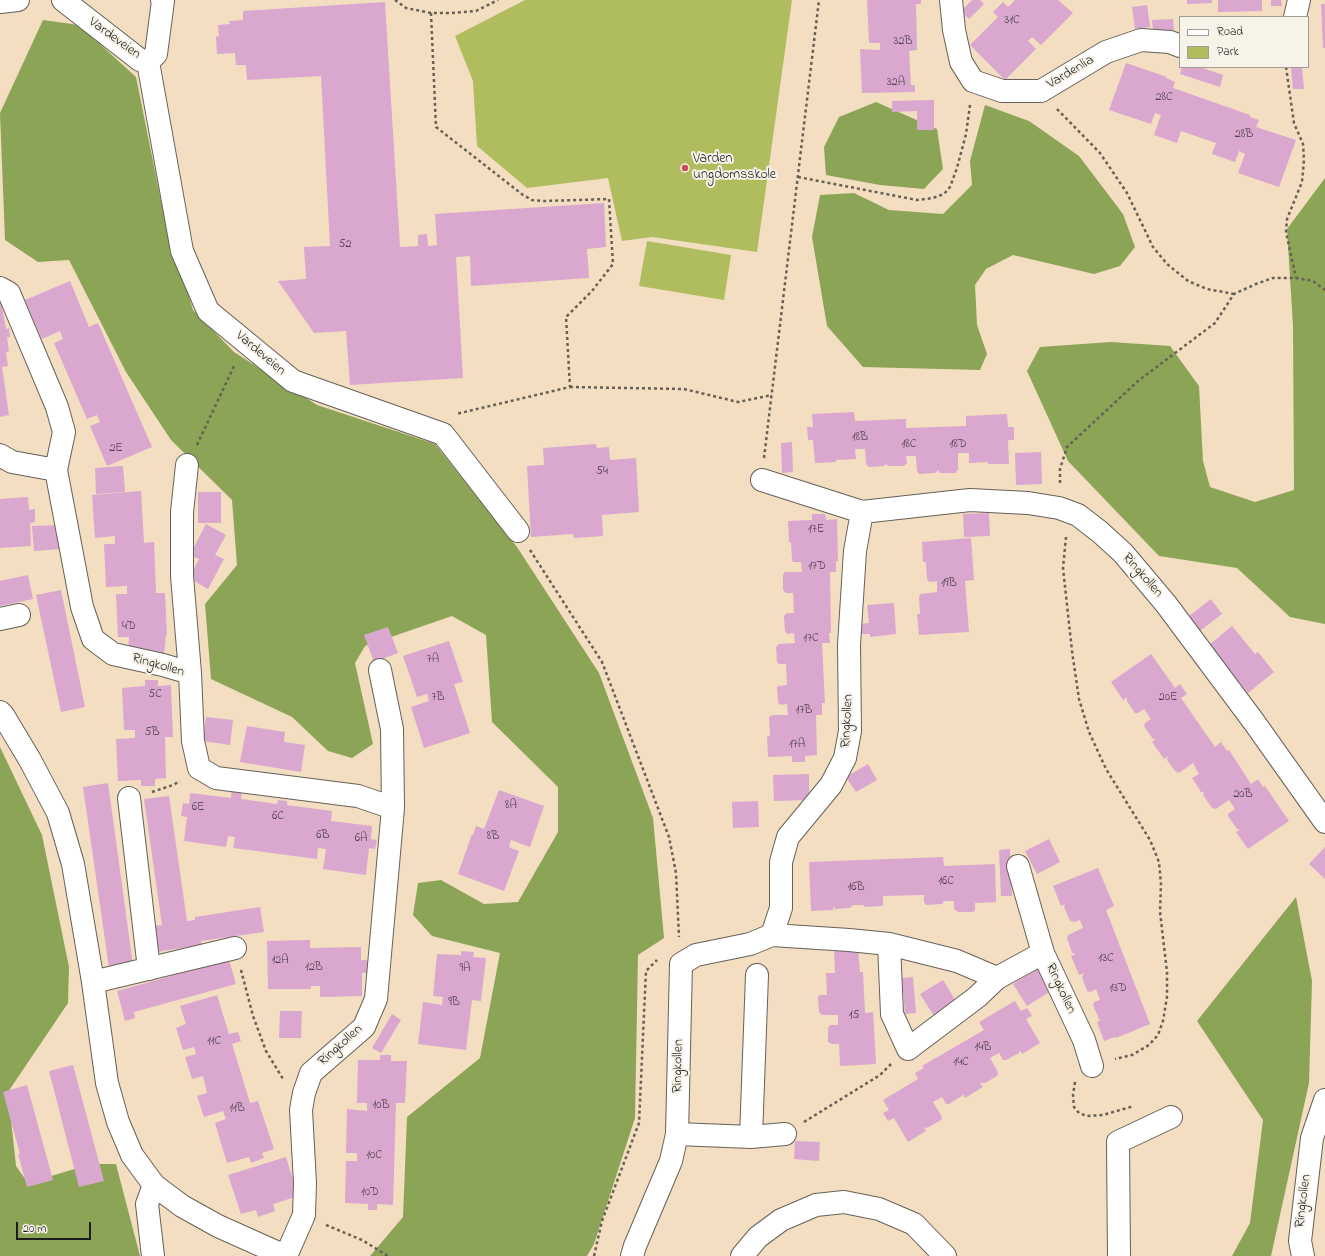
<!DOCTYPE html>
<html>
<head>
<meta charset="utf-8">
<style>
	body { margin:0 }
	#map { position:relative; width:1325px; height:1256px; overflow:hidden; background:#f3dec2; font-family:"Indie Flower",sans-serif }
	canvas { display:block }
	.legend { position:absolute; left:1179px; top:16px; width:130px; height:52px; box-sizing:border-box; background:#f7f3e8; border:1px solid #9f9d96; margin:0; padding:5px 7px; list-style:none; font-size:12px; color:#1c1c1c }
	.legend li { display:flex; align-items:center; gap:8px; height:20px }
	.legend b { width:20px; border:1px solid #9f9d96 }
	.scale { position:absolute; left:16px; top:1222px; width:75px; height:18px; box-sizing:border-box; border:2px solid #1c1c1c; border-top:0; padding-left:5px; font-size:12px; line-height:14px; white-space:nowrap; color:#1c1c1c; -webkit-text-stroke:3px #f7f3e8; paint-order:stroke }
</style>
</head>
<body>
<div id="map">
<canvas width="1325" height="1256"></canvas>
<ul class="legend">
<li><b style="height:5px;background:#fff"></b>Road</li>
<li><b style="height:11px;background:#b0bd5f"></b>Park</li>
</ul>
<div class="scale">20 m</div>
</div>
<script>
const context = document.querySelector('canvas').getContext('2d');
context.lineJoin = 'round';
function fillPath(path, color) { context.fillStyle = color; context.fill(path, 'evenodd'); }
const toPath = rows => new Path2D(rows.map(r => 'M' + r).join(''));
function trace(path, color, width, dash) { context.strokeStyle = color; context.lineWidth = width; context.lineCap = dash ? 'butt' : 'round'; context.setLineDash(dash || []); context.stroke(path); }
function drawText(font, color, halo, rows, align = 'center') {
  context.font = font + ' "Indie Flower",sans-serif'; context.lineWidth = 4; context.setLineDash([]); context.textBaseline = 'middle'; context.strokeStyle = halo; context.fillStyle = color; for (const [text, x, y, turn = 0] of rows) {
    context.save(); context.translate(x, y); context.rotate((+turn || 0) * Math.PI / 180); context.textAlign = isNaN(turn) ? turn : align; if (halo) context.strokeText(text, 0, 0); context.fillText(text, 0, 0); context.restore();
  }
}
fillPath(toPath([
	[525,0,792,0,757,252,652,237,622,241,608,178,527,188,477,146,473,81,455,36],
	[647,241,731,255,724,300,639,286]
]), '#b0bd5f');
fillPath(toPath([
	[43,20,79,25,136,77,162,206,193,310,234,352,317,405,435,444,517,547,599,673,653,818,664,938,638,955,635,1118,594,1244,587,1256,370,1256,403,1217,407,1117,480,1058,500,953,432,936,413,915,418,883,441,880,484,904,518,902,558,832,558,787,492,722,486,635,452,616,365,646,355,663,373,744,352,758,328,751,292,717,211,679,205,604,237,565,232,500,171,440,126,372,69,260,38,262,5,240,0,113],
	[876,102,937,129,943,169,924,189,880,185,826,175,824,147,839,117],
	[985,105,1029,121,1079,156,1123,214,1135,247,1120,266,1094,274,1013,255,986,269,975,285,977,325,987,354,980,370,863,367,827,326,812,237,820,195,854,193,889,210,943,214,972,185,970,161],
	[1325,178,1325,624,1290,617,1237,568,1159,556,1068,461,1027,371,1040,347,1111,342,1170,346,1199,386,1203,461,1210,487,1255,502,1294,490,1293,326,1287,229],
	[0,747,42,835,69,967,68,1003,8,1092,16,1166,28,1183,91,1164,116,1164,140,1256,0,1256],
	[1296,897,1312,981,1309,1083,1271,1256,1232,1256,1250,1223,1263,1120,1197,1021]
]), '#8ca456');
fillPath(toPath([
	[867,0,921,0,921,4,916,4,917,50,909,51,911,85,915,85,915,92,862,93,860,49,880,50,880,43,869,43],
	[972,0,980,0,984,4,969,19,961,11],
	[1015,0,1058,0,1073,13,1041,45,1032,37,1028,41,1036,49,1005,80,970,45,998,17,993,12,1003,2,1008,7],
	[1187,0,1212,0,1212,3,1187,4],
	[1218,0,1262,0,1262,11,1218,12],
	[1271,0,1281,0,1282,6,1271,6],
	[385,2,400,247,418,246,418,235,427,234,428,246,437,245,435,214,604,203,606,247,587,249,589,278,471,286,470,256,456,257,463,378,350,385,346,331,314,333,278,281,306,279,304,247,330,246,321,76,247,80,246,65,236,65,235,53,217,54,216,37,219,36,218,25,230,24,229,21,243,20,243,11],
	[1321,4,1325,4,1325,48,1323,48],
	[1147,5,1150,27,1135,29,1132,7],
	[1173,19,1174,30,1153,31,1152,20],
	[1126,63,1167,77,1166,78,1175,82,1173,88,1250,115,1250,117,1259,120,1256,127,1296,140,1279,187,1238,173,1245,154,1239,151,1235,162,1212,154,1216,143,1181,131,1177,143,1154,135,1161,115,1155,113,1151,124,1109,110],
	[1182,67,1200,67,1223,75,1220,87,1180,74],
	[1291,67,1302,67,1304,89,1293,89],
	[934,100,934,130,917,130,917,111,892,112,892,101],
	[70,281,89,327,98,323,152,447,107,466,90,426,100,422,97,415,87,419,54,343,63,339,60,331,42,339,25,300],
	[0,301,1,301,6,329,9,328,10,337,7,337,9,351,6,352,8,366,2,367,9,415,0,417],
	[854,412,855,421,906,419,906,428,966,426,966,416,1007,414,1008,427,1014,427,1014,440,1008,440,1009,464,988,464,988,462,969,463,969,453,958,453,958,470,955,473,940,473,938,470,935,473,919,474,917,471,916,456,906,456,907,463,904,466,889,466,886,464,884,466,869,467,866,464,865,449,855,449,856,459,836,460,836,462,815,463,813,440,808,440,807,427,813,427,812,414],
	[792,442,793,472,782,473,781,443],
	[596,444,597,448,609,447,610,460,636,458,639,512,602,515,603,536,574,538,573,534,531,537,527,466,544,465,543,448],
	[1041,452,1042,484,1016,485,1015,453],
	[123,466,125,492,96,494,95,468],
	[141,491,144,543,154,542,156,593,165,593,167,635,166,635,164,655,128,652,129,637,118,637,116,594,127,594,127,586,106,587,104,544,115,544,115,536,95,538,92,495],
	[198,492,221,492,221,523,198,523],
	[28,497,29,510,35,509,35,522,30,523,31,546,0,548,0,499],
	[989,513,990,536,964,537,963,514],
	[812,514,825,514,826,520,837,519,838,561,836,561,836,572,830,572,831,633,829,633,830,643,822,643,825,703,822,703,822,715,816,715,817,755,805,756,805,762,792,762,792,756,768,757,767,736,770,736,769,717,773,715,788,715,787,704,780,705,778,702,777,687,779,686,787,685,786,664,779,664,777,662,776,647,779,644,795,643,794,633,787,634,785,631,784,616,787,613,794,613,793,593,786,593,783,590,783,575,785,572,802,572,801,562,793,562,792,560,791,542,789,542,788,521,812,520],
	[206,524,226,535,215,555,224,559,208,589,189,578,199,559,190,555],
	[60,525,61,549,34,551,32,526],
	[971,538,974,580,965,581,969,632,919,635,917,614,920,614,919,596,921,594,937,592,937,581,929,582,927,579,926,562,923,562,922,542],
	[28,575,33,599,0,606,0,581],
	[61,590,85,707,61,712,36,595],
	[1211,599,1222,614,1200,631,1189,616],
	[894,603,896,634,870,637,870,634,861,634,860,624,869,623,867,605],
	[1232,626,1255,654,1258,652,1274,672,1248,693,1209,645],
	[388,627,398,653,374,662,364,635],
	[449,641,463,682,454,684,470,733,424,748,411,707,429,701,427,694,417,697,403,656],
	[1151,654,1175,688,1180,684,1187,694,1181,698,1215,747,1221,742,1227,751,1229,750,1251,784,1258,779,1263,787,1265,786,1289,821,1248,849,1236,832,1240,830,1237,829,1228,816,1228,814,1235,809,1229,800,1216,809,1212,808,1203,795,1204,792,1201,792,1192,778,1199,774,1193,763,1179,773,1175,771,1167,760,1168,756,1164,759,1152,742,1156,739,1153,739,1144,726,1145,723,1151,719,1144,709,1138,713,1135,713,1127,701,1127,697,1123,700,1111,682],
	[145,680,158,680,158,686,171,685,173,737,165,737,166,778,155,779,155,786,141,786,141,780,118,781,116,739,135,738,135,730,124,730,122,688,145,686],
	[206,717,233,720,230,745,203,741],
	[247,726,285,732,284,742,305,745,301,772,240,762],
	[868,764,877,780,856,792,846,777],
	[809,774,809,800,774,801,773,775],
	[108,783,133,965,109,968,83,787],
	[232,789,242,791,241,799,277,804,278,800,287,801,287,805,332,811,331,821,372,826,371,839,377,840,375,849,369,848,366,875,323,869,326,849,318,848,317,859,233,848,235,837,228,836,226,847,184,841,187,817,181,816,183,803,189,804,190,793,231,798],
	[499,790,544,806,530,847,511,840,509,847,519,851,504,891,458,874,472,834,473,835,476,826,484,829],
	[169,796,187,921,195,920,195,917,260,907,264,932,201,941,202,945,156,952,152,926,162,925,144,799],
	[758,801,759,827,733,828,732,802],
	[1049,839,1060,862,1037,874,1025,851],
	[1325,847,1325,879,1309,864],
	[1010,849,1012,896,1001,896,999,850],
	[943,857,944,866,995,864,996,902,975,903,975,910,973,912,958,912,954,909,954,901,944,901,942,904,926,905,924,902,924,895,883,896,883,905,881,906,865,907,863,905,853,905,850,908,835,909,833,906,833,910,811,911,809,862],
	[1098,868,1114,906,1106,910,1150,1024,1116,1038,1115,1037,1104,1041,1097,1022,1101,1020,1099,1019,1093,1005,1094,1002,1100,1000,1096,989,1090,992,1087,991,1082,977,1084,973,1079,975,1071,956,1076,954,1072,953,1067,938,1068,935,1083,928,1080,920,1074,922,1070,921,1064,907,1065,904,1061,906,1053,886],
	[310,940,310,948,361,947,361,960,367,960,367,973,362,973,362,996,320,997,320,986,311,986,311,989,268,989,267,941],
	[858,949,860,972,863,972,865,1013,873,1012,876,1064,840,1066,839,1044,832,1044,828,1042,828,1028,830,1025,838,1025,838,1015,822,1015,819,1012,818,997,820,995,827,995,826,973,835,973,834,950],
	[461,951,474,952,473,957,486,958,481,1001,472,1000,466,1050,418,1044,423,1002,442,1005,443,997,433,996,437,954,461,955],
	[229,960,236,984,134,1012,135,1018,125,1021,117,991],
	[1038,969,1051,991,1027,1006,1013,984],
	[913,977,916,1013,905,1014,902,978],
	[943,980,957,1003,934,1016,920,994],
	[217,995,229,1034,238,1032,241,1041,232,1044,250,1103,258,1101,274,1149,262,1153,264,1158,251,1163,249,1157,227,1163,215,1123,226,1119,223,1111,204,1117,197,1096,207,1093,203,1076,192,1079,185,1057,196,1054,194,1047,183,1050,176,1028,186,1024,180,1006],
	[1015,1001,1021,1011,1027,1008,1032,1016,1026,1019,1040,1043,1022,1054,1020,1050,1019,1053,1006,1060,1003,1060,999,1053,990,1058,998,1072,997,1076,985,1083,980,1083,983,1087,965,1098,963,1094,962,1096,949,1104,946,1104,942,1097,933,1102,942,1117,941,1120,927,1128,924,1127,926,1131,908,1142,894,1118,888,1121,883,1113,889,1110,883,1100,918,1079,915,1073,924,1068,922,1066,984,1030,979,1022],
	[280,1011,302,1011,301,1038,279,1038],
	[392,1014,401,1020,381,1053,372,1048],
	[380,1055,391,1055,391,1061,407,1061,405,1103,396,1103,393,1205,377,1204,377,1210,368,1210,368,1204,345,1203,346,1161,357,1161,357,1153,346,1153,347,1109,367,1111,367,1103,357,1103,358,1060,380,1060],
	[73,1065,104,1181,79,1187,49,1071],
	[27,1085,53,1180,27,1187,18,1154,20,1154,3,1092],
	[795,1141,820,1142,819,1161,794,1159],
	[286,1157,298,1196,273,1204,275,1211,258,1217,256,1210,241,1214,228,1175]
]), '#daa7ce');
const minor = toPath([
	[63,0,140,60,148,62,156,54,163,1,162,0],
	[951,0,954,30,961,62,973,81,1002,91,1041,91,1106,52,1141,40,1170,42,1180,46],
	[0,2,18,0],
	[1295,17,1299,0],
	[148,62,182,251,208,311,293,381,443,434,518,531],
	[0,288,9,293,57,407,64,432,56,470],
	[0,455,12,462,56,470,82,607,93,639,113,654,163,665,190,673,193,741,199,768,216,778,358,796,393,808],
	[187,465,182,512,182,576,190,673],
	[762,480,862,512,970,500,1028,503,1059,508,1078,515,1100,532,1123,553,1166,604,1254,722,1325,822],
	[0,619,19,615],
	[0,712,3,715,30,760,58,813,73,864,93,982,107,1083,118,1122,132,1155,154,1185,182,1206,218,1226,285,1256],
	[129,798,149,969],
	[1018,866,1043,953],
	[772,935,849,940,889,944,957,961,997,978],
	[889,944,892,1014,908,1049,977,997,997,978,1043,953,1084,1040,1092,1066],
	[93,982,235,948],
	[677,1134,751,1137,785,1134],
	[751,1137,757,975],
	[153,1256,147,1204,154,1185],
	[286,1256,304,1215,305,1183,301,1110,304,1093,311,1073,364,1027,376,999,393,808,392,729,380,670],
	[632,1256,635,1246,671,1161,677,1134,681,964,696,955,750,944,772,935,781,908,781,862,788,837,831,785,845,758,850,731,849,645,855,551,862,512],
	[742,1256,758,1237,781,1220,816,1205,844,1202,879,1209,914,1224,945,1256],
	[1119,1256,1118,1142,1171,1117],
	[1303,1256,1300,1241,1312,1138,1325,1100]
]);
trace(minor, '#676056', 24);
trace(toPath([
	[395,0,406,8,431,13,451,13,476,11,498,0],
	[431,13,436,127,523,195,532,200,544,201,609,199,613,264,592,291,566,317,570,387,456,414],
	[1286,67,1294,123,1303,144,1304,160,1302,182,1287,219,1286,232,1296,278],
	[1057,109,1100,153,1127,193,1153,247,1167,264,1188,281,1207,289,1234,294],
	[798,177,917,200,933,198,944,194,950,187,957,168,966,134,970,105],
	[570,387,684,389,738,402,772,395],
	[197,445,235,364],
	[764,458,819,0],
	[1060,483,1060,469,1067,447,1138,381,1215,323,1234,294,1256,284,1273,278,1296,278,1313,281,1325,290],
	[1066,537,1063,568,1072,651,1079,699,1089,732,1106,769,1150,840,1159,862,1161,884,1160,912,1167,972,1167,997,1163,1021,1158,1035,1149,1045,1132,1055,1115,1059],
	[530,550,602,662,669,837,676,873,679,937],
	[152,792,173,785,180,781],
	[241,970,253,1016,266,1051,283,1079],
	[1075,1082,1073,1095,1074,1107,1079,1113,1087,1116,1103,1115,1134,1106],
	[804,1122,880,1075,891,1064],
	[326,1225,362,1240,388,1256],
	[594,1256,602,1221,639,1123,646,971,657,960]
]), '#676056', 2.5, [3, 3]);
trace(minor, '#fff', 22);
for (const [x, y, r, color] of [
	[685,168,4,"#d1495b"]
]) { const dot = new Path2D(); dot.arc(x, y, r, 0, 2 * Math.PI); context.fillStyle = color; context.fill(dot); trace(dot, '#f7f3e8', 1.5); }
drawText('12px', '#4c3f48', null, [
	["31C",1012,21],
	["32B",903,42],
	["32A",896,83],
	["28C",1164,98],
	["28B",1244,135],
	["52",345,245],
	["18B",860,438],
	["18C",909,445],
	["18D",958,445],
	["2E",116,449],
	["54",602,472],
	["17E",816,530],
	["17D",817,567],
	["19B",949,584],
	["4D",129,627],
	["17C",811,639],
	["7A",433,660],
	["5C",155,695],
	["7B",438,698],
	["20E",1168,698],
	["17B",804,711],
	["5B",152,733],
	["17A",797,745],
	["20B",1243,795],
	["8A",511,806],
	["6E",198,808],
	["6C",278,817],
	["6B",323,836],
	["8B",493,837],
	["6A",361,839],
	["16C",946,882],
	["16B",856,888],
	["13C",1106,959],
	["12A",280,961],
	["12B",314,968],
	["9A",465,969],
	["13D",1118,989],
	["9B",454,1003],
	["15",854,1016],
	["11C",214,1042],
	["14B",983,1048],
	["14C",961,1063],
	["10B",381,1106],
	["11B",237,1109],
	["10C",374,1156],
	["10D",370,1193]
]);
drawText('14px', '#1c1c1c', '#f7f3e8', [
	["Vardeveien",114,39,36],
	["Vardenlia",1071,73,-31],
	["Vardeveien",260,354,40],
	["Ringkollen",1142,576,49],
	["Ringkollen",158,666,16],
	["Ringkollen",848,721,-87],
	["Ringkollen",1060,989,65],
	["Ringkollen",341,1046,-42],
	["Ringkollen",679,1066,-89],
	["Ringkollen",1304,1201,-83]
]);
drawText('14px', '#1c1c1c', '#f7f3e8', [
	["Varden",693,160],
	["ungdomsskole",693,176]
], 'left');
</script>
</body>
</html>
